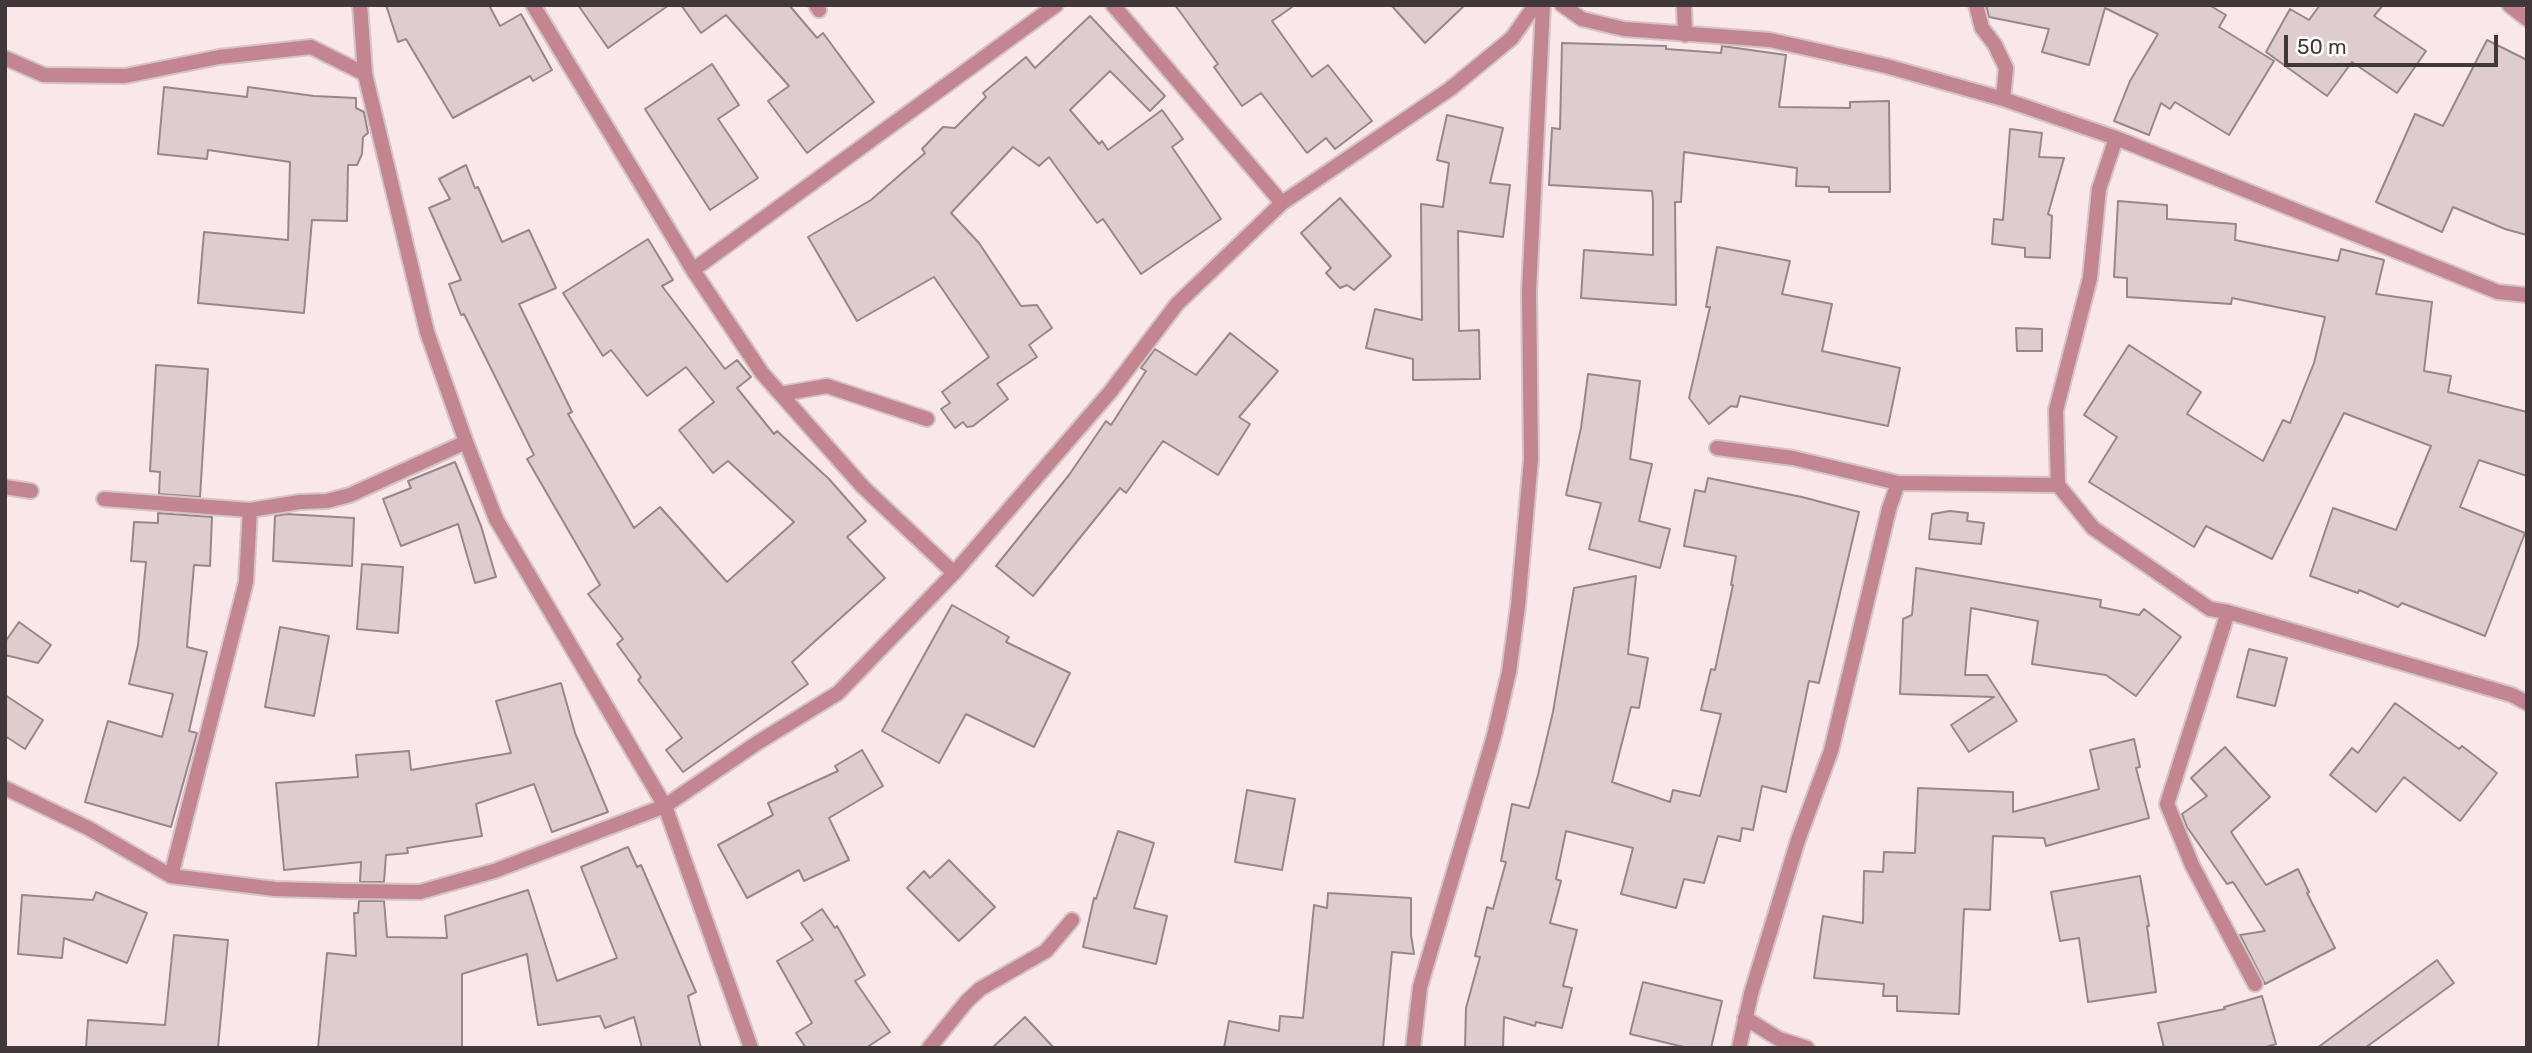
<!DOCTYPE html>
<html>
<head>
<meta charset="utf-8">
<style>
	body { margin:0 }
	#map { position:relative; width:2532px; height:1053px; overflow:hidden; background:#f9e7ea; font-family:Rubik,sans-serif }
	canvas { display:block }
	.frame { position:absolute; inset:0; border:7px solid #3f3739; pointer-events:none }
	.scale { position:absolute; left:2284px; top:35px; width:214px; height:32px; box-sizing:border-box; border:4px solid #3f3739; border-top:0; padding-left:9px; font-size:21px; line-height:24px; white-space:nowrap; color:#3f3739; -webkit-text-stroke:5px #fff; paint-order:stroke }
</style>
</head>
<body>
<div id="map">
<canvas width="2532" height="1053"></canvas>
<div class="frame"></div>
<div class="scale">50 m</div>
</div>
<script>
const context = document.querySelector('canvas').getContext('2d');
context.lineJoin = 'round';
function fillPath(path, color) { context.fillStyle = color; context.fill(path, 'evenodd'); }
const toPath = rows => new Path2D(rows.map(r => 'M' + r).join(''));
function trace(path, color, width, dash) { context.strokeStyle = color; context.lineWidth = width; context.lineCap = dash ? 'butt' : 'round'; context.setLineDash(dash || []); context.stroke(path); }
const building = toPath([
	[386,5,489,5,500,26,521,14,552,70,533,81,530,76,453,118,406,39,398,42,386,5],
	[578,5,669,5,608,48,578,5],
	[681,5,789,5,817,38,823,33,874,102,807,153,768,101,789,86,726,15,701,33,681,5],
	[1175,5,1295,5,1272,21,1312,77,1328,65,1372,121,1335,149,1326,138,1307,153,1261,93,1242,106,1214,67,1218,64,1175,5],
	[1391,5,1465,5,1425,43,1391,5],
	[1986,5,2209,5,2226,15,2219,27,2274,61,2229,135,2175,102,2170,109,2161,103,2149,135,2114,121,2130,81,2158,34,2105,8,2089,65,2042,52,2049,29,1989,17,1986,5],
	[2320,5,2383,5,2374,16,2426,51,2397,93,2352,62,2327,96,2266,52,2290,9,2309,20,2320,5],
	[1090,16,1165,96,1150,111,1110,71,1070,110,1099,144,1102,141,1108,150,1162,110,1183,139,1172,147,1221,219,1141,274,1103,219,1097,223,1049,157,1039,166,1013,147,951,213,979,243,1021,306,1037,305,1052,328,1029,345,1037,357,997,384,1008,399,973,426,967,427,963,422,955,428,941,409,950,403,942,392,989,357,934,277,857,321,808,237,871,200,925,153,922,149,943,127,955,128,986,97,983,93,1026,57,1035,68,1090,16],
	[2487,40,2527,60,2527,235,2505,229,2453,207,2442,232,2376,202,2415,114,2443,126,2487,40],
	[1562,43,1666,46,1666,49,1721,53,1722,46,1786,55,1779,107,1850,108,1850,102,1889,101,1890,192,1829,192,1829,187,1796,186,1797,168,1684,152,1681,202,1675,202,1676,305,1581,298,1584,250,1653,255,1653,201,1652,191,1549,185,1552,128,1560,129,1562,43],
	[712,64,739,105,718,119,758,178,710,210,645,109,712,64],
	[164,87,247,97,248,87,314,96,356,98,356,108,364,112,368,133,363,137,362,154,357,165,348,165,347,221,312,220,304,313,198,303,204,232,288,240,290,162,208,150,207,159,158,154,164,87],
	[1447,115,1503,128,1490,183,1510,185,1503,237,1458,231,1459,331,1479,330,1480,379,1413,380,1413,359,1366,348,1375,309,1422,320,1421,204,1443,207,1449,163,1437,160,1447,115],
	[2010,129,2042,133,2039,157,2064,158,2048,214,2052,216,2050,258,2025,257,2025,248,1992,244,1994,219,2003,220,2010,129],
	[466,165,475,188,478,187,502,242,529,230,556,288,519,304,572,412,568,414,634,528,660,507,727,582,794,522,728,461,713,473,679,430,714,402,686,367,647,396,611,350,603,356,563,293,648,239,673,280,662,286,725,369,737,360,751,377,737,388,774,434,777,431,829,479,866,521,847,537,885,578,792,662,808,684,683,772,666,750,682,738,638,680,641,677,617,644,623,639,588,594,600,585,527,459,534,455,464,314,461,315,449,284,461,280,429,208,450,199,439,179,466,165],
	[1340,198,1391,256,1354,290,1347,285,1340,288,1326,273,1331,268,1301,233,1340,198],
	[2118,201,2167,205,2167,219,2236,224,2235,240,2338,261,2341,249,2384,260,2376,294,2432,302,2424,371,2451,376,2448,392,2527,412,2527,476,2479,460,2460,507,2525,533,2485,636,2402,603,2398,607,2359,590,2358,593,2310,576,2333,508,2396,530,2431,446,2344,413,2272,559,2206,526,2194,547,2089,482,2117,437,2084,415,2129,345,2201,392,2187,414,2263,461,2283,420,2290,423,2314,363,2325,317,2232,298,2231,304,2127,297,2127,278,2114,277,2118,201],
	[1717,247,1790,261,1782,294,1832,304,1822,351,1900,368,1888,426,1740,396,1737,407,1731,406,1709,424,1689,398,1710,307,1706,307,1717,247],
	[2016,328,2042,329,2042,351,2017,351,2016,328],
	[1230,333,1278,371,1239,417,1250,424,1218,475,1163,441,1126,493,1120,488,1033,596,996,566,1069,475,1106,421,1111,425,1146,371,1141,368,1155,349,1196,375,1230,333],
	[156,365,208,369,200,497,159,494,160,472,150,471,156,365],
	[1588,374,1640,381,1630,459,1652,464,1639,521,1670,529,1660,568,1589,549,1601,503,1566,495,1581,428,1588,374],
	[455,462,481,526,496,577,475,583,458,524,401,546,383,499,411,488,408,481,455,462],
	[1708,478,1802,497,1859,512,1819,683,1809,681,1786,792,1762,786,1753,830,1742,828,1740,841,1718,836,1704,883,1684,879,1676,908,1621,894,1633,848,1566,831,1556,879,1561,881,1550,923,1577,930,1563,986,1572,988,1562,1028,1536,1022,1535,1026,1504,1017,1503,1048,1465,1048,1466,1008,1480,957,1475,956,1487,907,1493,909,1506,862,1501,861,1512,804,1529,808,1538,775,1553,712,1574,588,1636,576,1628,654,1648,658,1639,708,1631,707,1612,782,1670,802,1673,790,1700,796,1721,714,1701,710,1711,669,1715,670,1733,585,1731,585,1736,556,1684,546,1695,490,1705,492,1708,478],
	[1950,511,1968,513,1967,521,1984,523,1981,544,1929,539,1932,514,1950,511],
	[158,513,212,517,210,566,194,565,187,647,207,652,189,731,197,733,171,827,85,802,108,721,162,737,173,694,129,684,138,645,146,562,131,561,134,522,158,523,158,513],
	[286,514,354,518,352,566,273,561,275,516,286,514],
	[362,564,403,567,398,633,357,629,362,564],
	[1916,568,2101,600,2100,607,2139,615,2144,609,2181,637,2136,696,2106,675,2032,664,2038,621,1971,608,1965,675,1987,675,2017,721,1969,752,1951,725,1994,697,1900,694,1903,619,1912,615,1916,568],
	[952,605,1009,637,1006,642,1070,673,1034,747,966,714,939,763,882,731,952,605],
	[19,622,51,645,38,663,5,655,5,642,19,622],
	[280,627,329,636,314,716,265,707,280,627],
	[2249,649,2287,658,2275,706,2237,697,2249,649],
	[561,683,575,733,608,812,552,832,534,784,476,804,482,836,407,848,408,853,386,855,384,882,360,882,361,862,284,870,276,783,358,777,356,755,409,751,411,770,511,753,496,701,561,683],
	[5,695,43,720,25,749,5,736,5,695],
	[2395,703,2459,749,2462,746,2497,773,2460,821,2404,777,2376,812,2330,775,2352,748,2358,753,2395,703],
	[2134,739,2140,767,2136,768,2149,818,2046,846,2044,838,1993,836,1990,910,1964,909,1959,1014,1897,1011,1897,996,1883,996,1884,984,1814,978,1823,916,1863,923,1864,871,1883,872,1884,852,1915,853,1918,788,2013,792,2013,812,2099,789,2090,750,2134,739],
	[2225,747,2270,797,2231,832,2266,885,2298,869,2309,892,2307,893,2335,948,2265,984,2240,935,2265,931,2233,882,2227,884,2187,827,2182,814,2207,796,2191,778,2225,747],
	[862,750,883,786,829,818,849,860,804,881,799,870,747,898,718,845,773,815,768,803,838,771,835,766,862,750],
	[1247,790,1295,799,1282,870,1235,862,1247,790],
	[1118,831,1154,843,1134,908,1167,916,1156,964,1083,947,1094,898,1096,899,1118,831],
	[628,847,637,867,641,865,696,992,688,996,701,1048,642,1048,634,1017,605,1028,600,1016,538,1025,527,954,462,974,462,1048,318,1048,327,953,356,956,354,913,358,913,359,901,384,901,387,937,447,938,445,916,528,890,557,981,617,958,581,867,628,847],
	[949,860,995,907,959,941,907,888,924,871,930,878,949,860],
	[2140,876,2149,926,2147,926,2156,992,2088,1002,2079,938,2060,941,2051,892,2140,876],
	[96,892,147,913,127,963,64,938,62,958,18,954,22,895,93,900,96,892],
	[1328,893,1411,898,1411,935,1414,954,1392,952,1383,1048,1224,1048,1229,1021,1279,1031,1280,1016,1303,1018,1314,905,1327,908,1328,893],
	[822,909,835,928,837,926,865,975,855,981,890,1032,866,1048,806,1048,796,1033,812,1023,777,961,813,940,801,923,822,909],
	[174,935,228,940,218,1048,86,1048,88,1020,165,1025,174,935],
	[2437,960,2454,983,2365,1048,2317,1048,2437,960],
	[1643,982,1722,1001,1711,1048,1688,1048,1630,1034,1643,982],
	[2262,996,2276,1044,2263,1048,2164,1048,2158,1023,2225,1009,2224,1007,2262,996],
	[1025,1017,1054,1048,992,1048,1025,1017]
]);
fillPath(building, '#decccf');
trace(building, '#98878a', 2);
const street = toPath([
	[360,5,365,74,427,332,466,442,496,519,665,806,751,1048],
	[533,5,693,270,762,373,863,487,954,573],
	[816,5,819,10],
	[1113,5,1282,203],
	[1562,5,1582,19,1624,29,1770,40,1886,66,2003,99,2116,138,2498,292,2527,295],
	[1684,5,1685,35],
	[1976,5,1982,28,1995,45,2006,68,2003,99],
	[2509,5,2527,19],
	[5,58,44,75,125,76,219,57,311,47,365,74],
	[693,270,1056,5],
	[781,394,827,386,927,419],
	[1717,448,1793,458,1898,483,2058,485,2056,410,2090,278,2099,189,2116,138],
	[2058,485,2093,528,2210,609,2228,612,2512,695,2527,703],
	[5,487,31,491],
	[104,499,250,510,300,502,327,501,350,495,466,442],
	[2228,612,2167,804,2192,865,2255,984],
	[5,788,88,828,171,876,275,889,346,891,420,892,494,871,665,806,757,743,838,693,954,573,1111,391,1177,304,1282,203,1450,89,1512,38,1535,5],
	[171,876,246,582,250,510],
	[1745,1018,1779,1039,1807,1048],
	[929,1048,967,1001,980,989,1046,951,1072,920],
	[1413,1048,1420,987,1494,736,1509,672,1518,606,1531,459,1529,291,1543,5],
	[1739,1048,1751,994,1798,840,1831,751,1889,509,1898,483]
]);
trace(street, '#d4c4c7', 18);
trace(street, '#c38592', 14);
</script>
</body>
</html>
